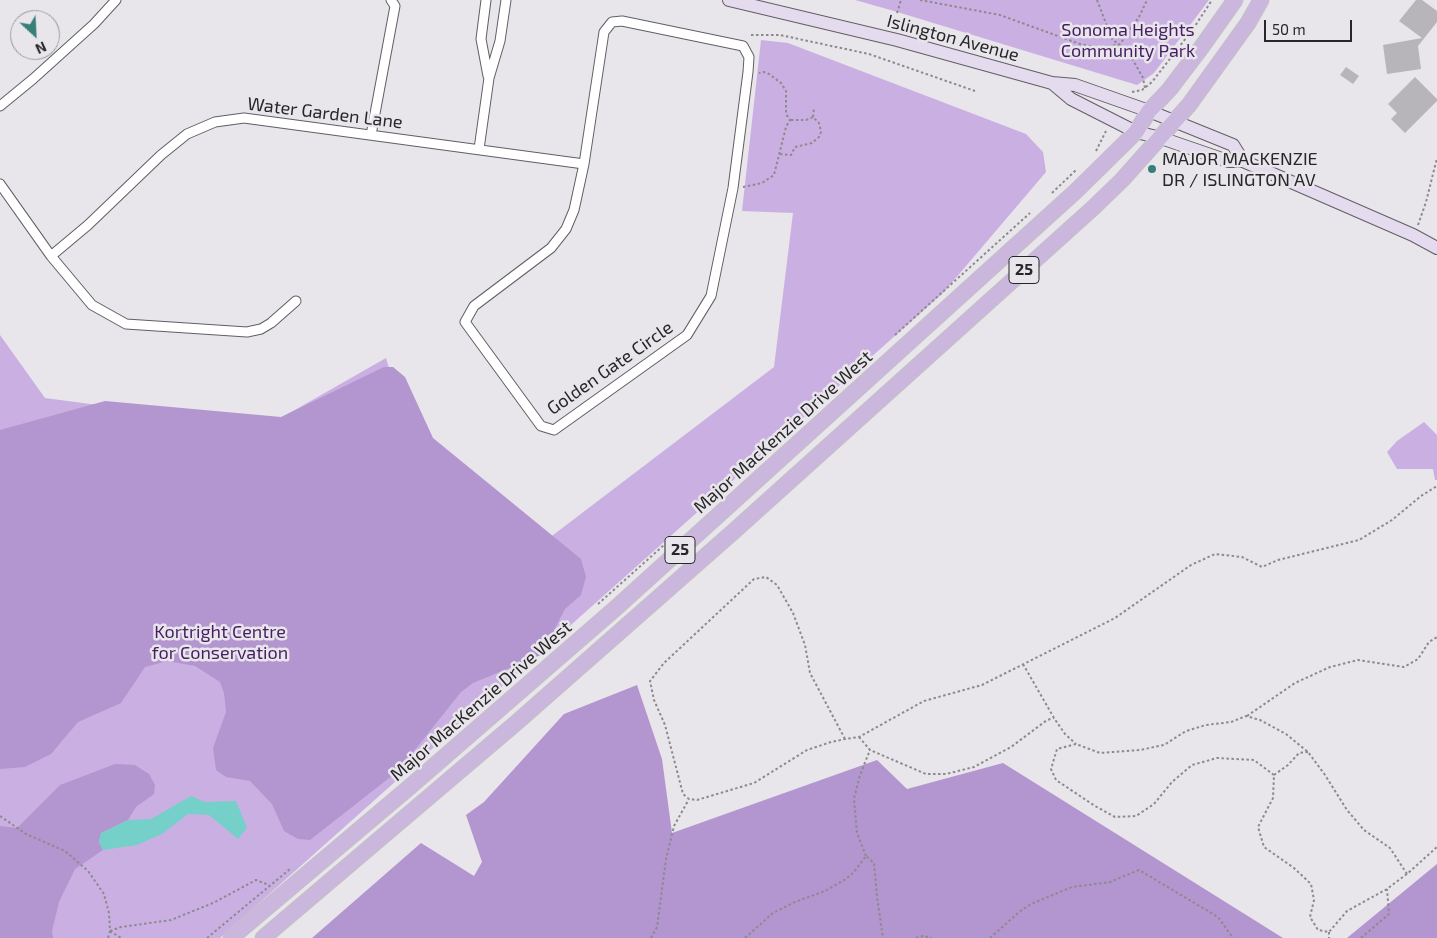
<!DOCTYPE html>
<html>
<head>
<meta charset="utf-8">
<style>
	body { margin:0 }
	#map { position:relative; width:1437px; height:938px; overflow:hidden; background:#e8e5eb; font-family:"Exo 2",sans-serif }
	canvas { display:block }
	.north { position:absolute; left:10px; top:10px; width:50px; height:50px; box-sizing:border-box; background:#e8e5eb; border:1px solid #9b999d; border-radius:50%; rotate:155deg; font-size:14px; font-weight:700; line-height:20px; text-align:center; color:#272628 }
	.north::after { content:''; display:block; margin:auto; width:18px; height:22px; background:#377f79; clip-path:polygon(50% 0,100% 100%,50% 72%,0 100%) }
	.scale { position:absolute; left:1264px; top:20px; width:88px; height:22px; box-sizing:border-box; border:2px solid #272628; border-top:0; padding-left:6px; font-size:15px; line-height:18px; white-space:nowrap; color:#272628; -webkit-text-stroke:4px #e8e5eb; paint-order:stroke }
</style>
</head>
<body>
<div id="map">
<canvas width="1437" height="938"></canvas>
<div class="north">N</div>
<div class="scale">50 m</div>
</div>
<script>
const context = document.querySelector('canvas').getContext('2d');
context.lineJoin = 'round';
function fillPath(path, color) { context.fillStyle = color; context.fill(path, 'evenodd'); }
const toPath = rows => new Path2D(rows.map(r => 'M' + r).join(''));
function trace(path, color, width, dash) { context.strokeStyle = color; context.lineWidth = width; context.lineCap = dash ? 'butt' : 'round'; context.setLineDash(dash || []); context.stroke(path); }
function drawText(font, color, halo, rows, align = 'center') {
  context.font = font + ' "Exo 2",sans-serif'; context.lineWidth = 5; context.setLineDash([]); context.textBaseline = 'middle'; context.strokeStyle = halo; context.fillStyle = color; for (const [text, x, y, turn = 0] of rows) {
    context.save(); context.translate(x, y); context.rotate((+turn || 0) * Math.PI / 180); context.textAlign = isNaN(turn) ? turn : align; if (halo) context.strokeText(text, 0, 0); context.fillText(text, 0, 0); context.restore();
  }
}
fillPath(toPath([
	[855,0,1209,0,1154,73,1137,85,894,11],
	[761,40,788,43,1026,134,1043,152,1046,172,943,293,220,938,0,938,0,335,45,398,265,427,386,358,401,408,536,548,774,367,793,213,742,211],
	[1424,422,1437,435,1437,480,1435,480,1433,469,1397,469,1387,452,1397,441]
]), '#cab0e2');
fillPath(toPath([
	[384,367,393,367,405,377,433,438,581,559,586,577,581,595,565,609,541,655,473,683,461,692,398,771,310,840,298,839,284,831,272,804,250,781,226,777,216,770,213,748,226,712,224,693,220,682,195,666,168,661,145,667,121,703,78,722,51,754,25,767,0,769,0,430,105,401,281,417],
	[637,685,662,759,672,833,877,760,907,789,1003,763,1283,938,312,938,421,843,474,876,482,862,466,815,484,802,564,714],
	[115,764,135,765,149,774,155,785,154,794,136,807,128,820,101,833,99,842,103,850,75,869,59,902,52,931,53,938,0,938,0,826,17,828,60,785],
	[1437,864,1437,938,1347,938]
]), '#b395cf');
fillPath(toPath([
	[191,796,205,802,236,801,247,828,238,839,209,815,188,814,162,834,137,845,103,850,99,842,101,833,128,820,151,819]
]), '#74d0c8');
fillPath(toPath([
	[1416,0,1422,0,1437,11,1437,22,1418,46,1421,69,1387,74,1383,45,1422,38,1399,21],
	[1346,67,1359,76,1353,84,1340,75],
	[1415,77,1437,99,1437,101,1405,133,1391,119,1397,113,1388,104]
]), '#b7b4ba');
const street = toPath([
	[486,0,481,39,488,76],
	[622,21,743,46,749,57,748,72,733,188,711,296,687,335,554,430,541,426,465,322,474,306,551,248,566,229,574,210,584,164,604,32,612,22,622,21],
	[0,106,33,79,94,24,116,0],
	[371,135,395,6,391,0],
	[479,149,489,78,500,41,506,0],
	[0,184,51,256,92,305,126,324,247,332,261,329,271,323,296,301],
	[51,256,88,225,161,155,187,134,215,122,244,118,584,164]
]);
const secondary = toPath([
	[729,0,897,40,1052,83,1075,85,1149,111,1233,145,1243,161],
	[1052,83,1071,99,1136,132,1161,138,1228,161,1243,161,1413,235,1437,248]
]);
const primary = toPath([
	[231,938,412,785,617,607,1076,191,1136,132,1149,111,1169,90,1201,48,1235,0],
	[263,938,516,723,733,532,1093,208,1122,180,1189,105,1248,23,1261,0]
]);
trace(street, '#615e64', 11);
trace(secondary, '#615e64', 14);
trace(primary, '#c3c2c3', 17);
trace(toPath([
	[920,0,1000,15,1080,44,1094,47,1107,47,1120,44,1139,17,1147,0],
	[1097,0,1112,39,1129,53,1143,78,1145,88],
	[897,13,901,0],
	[751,35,780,35,869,54,975,91],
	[1132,92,1142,90,1152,82,1193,29,1212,0],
	[813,117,814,108],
	[1096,151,1106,131],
	[780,154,791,155,795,147,812,143,819,137,821,132,819,123,813,117,806,120,790,120],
	[743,187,762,183,774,175,786,127,790,120,786,114,786,91,781,83,769,74,764,72,759,73],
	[1052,193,1076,170],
	[1418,225,1426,202,1437,158],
	[895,335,1030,213],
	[598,604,664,545],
	[1023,664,1054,718,1065,734,1076,744],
	[1247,716,1295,683,1330,667,1358,660,1404,667,1418,659,1429,642,1437,637],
	[859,737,870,750,926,774,946,774,974,767,1011,747,1047,720,1054,718],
	[845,739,810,673,805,645,793,613,777,585,766,577,754,579,664,663,650,681,654,700,665,725,683,794,689,799,697,800,754,783,807,750,831,742,845,739,859,737,924,701,982,685,1115,618,1191,565,1215,554,1242,557,1262,567,1278,560,1359,540,1392,520,1421,496,1437,486],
	[1274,775,1288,765,1299,753,1308,752],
	[0,816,26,834,65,851,88,871,104,894,109,913,110,931,108,938],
	[866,856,857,833,854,799,860,775,870,750],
	[1407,874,1390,848,1364,830,1347,810,1325,775,1308,752,1286,734,1260,720,1246,716,1231,722,1206,725,1186,731,1164,745,1140,750,1100,753,1076,744,1057,749,1051,769,1056,780,1095,806,1115,817,1136,816,1154,804,1172,782,1192,765,1217,758,1254,760,1274,775,1273,798,1258,827,1264,847,1294,868,1311,884,1314,900,1310,917,1318,930,1329,932,1347,911,1387,889,1407,874,1437,847],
	[110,931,121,927,171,920,213,903,256,880,269,885],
	[110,931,121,938],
	[1329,932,1329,938],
	[207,938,290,869],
	[651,938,657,927,666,859,674,826,689,799],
	[745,938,773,913,795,902,825,891,846,879,854,872,866,856,874,863,877,897,883,938],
	[916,938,923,936,932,938],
	[990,938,1019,912,1031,904,1072,887,1110,882,1139,870,1218,917,1233,938],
	[1361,938,1389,914,1387,889]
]), '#8c8a8e', 2, [2.5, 2.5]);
trace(street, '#fff', 9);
trace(secondary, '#e5dbee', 12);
trace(primary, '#cbb6dd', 15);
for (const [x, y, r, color] of [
	[1152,169,5,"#377f79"]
]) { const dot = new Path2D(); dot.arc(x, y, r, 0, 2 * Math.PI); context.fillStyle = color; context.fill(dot); trace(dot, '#e8e5eb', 2); }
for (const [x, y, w] of [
	[1024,270,30],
	[680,550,30]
]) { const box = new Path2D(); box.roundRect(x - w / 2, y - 13.5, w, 27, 4); context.fillStyle = '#e8e5eb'; context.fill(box); trace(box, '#272628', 1); }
drawText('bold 16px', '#272628', null, [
	["25",1024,270],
	["25",680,550]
]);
drawText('18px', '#461d62', '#e8e5eb', [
	["Sonoma Heights",1128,30],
	["Community Park",1128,51],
	["Kortright Centre",220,632],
	["for Conservation",220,653]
]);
drawText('18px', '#272628', '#e8e5eb', [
	["Islington Avenue",953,38,15],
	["Water Garden Lane",325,113,7],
	["Golden Gate Circle",610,368,-35],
	["Major MacKenzie Drive West",783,432,-42],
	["Major MacKenzie Drive West",481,701,-41]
]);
drawText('18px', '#272628', '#e8e5eb', [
	["MAJOR MACKENZIE",1162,159],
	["DR / ISLINGTON AV",1162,180]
], 'left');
</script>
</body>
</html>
